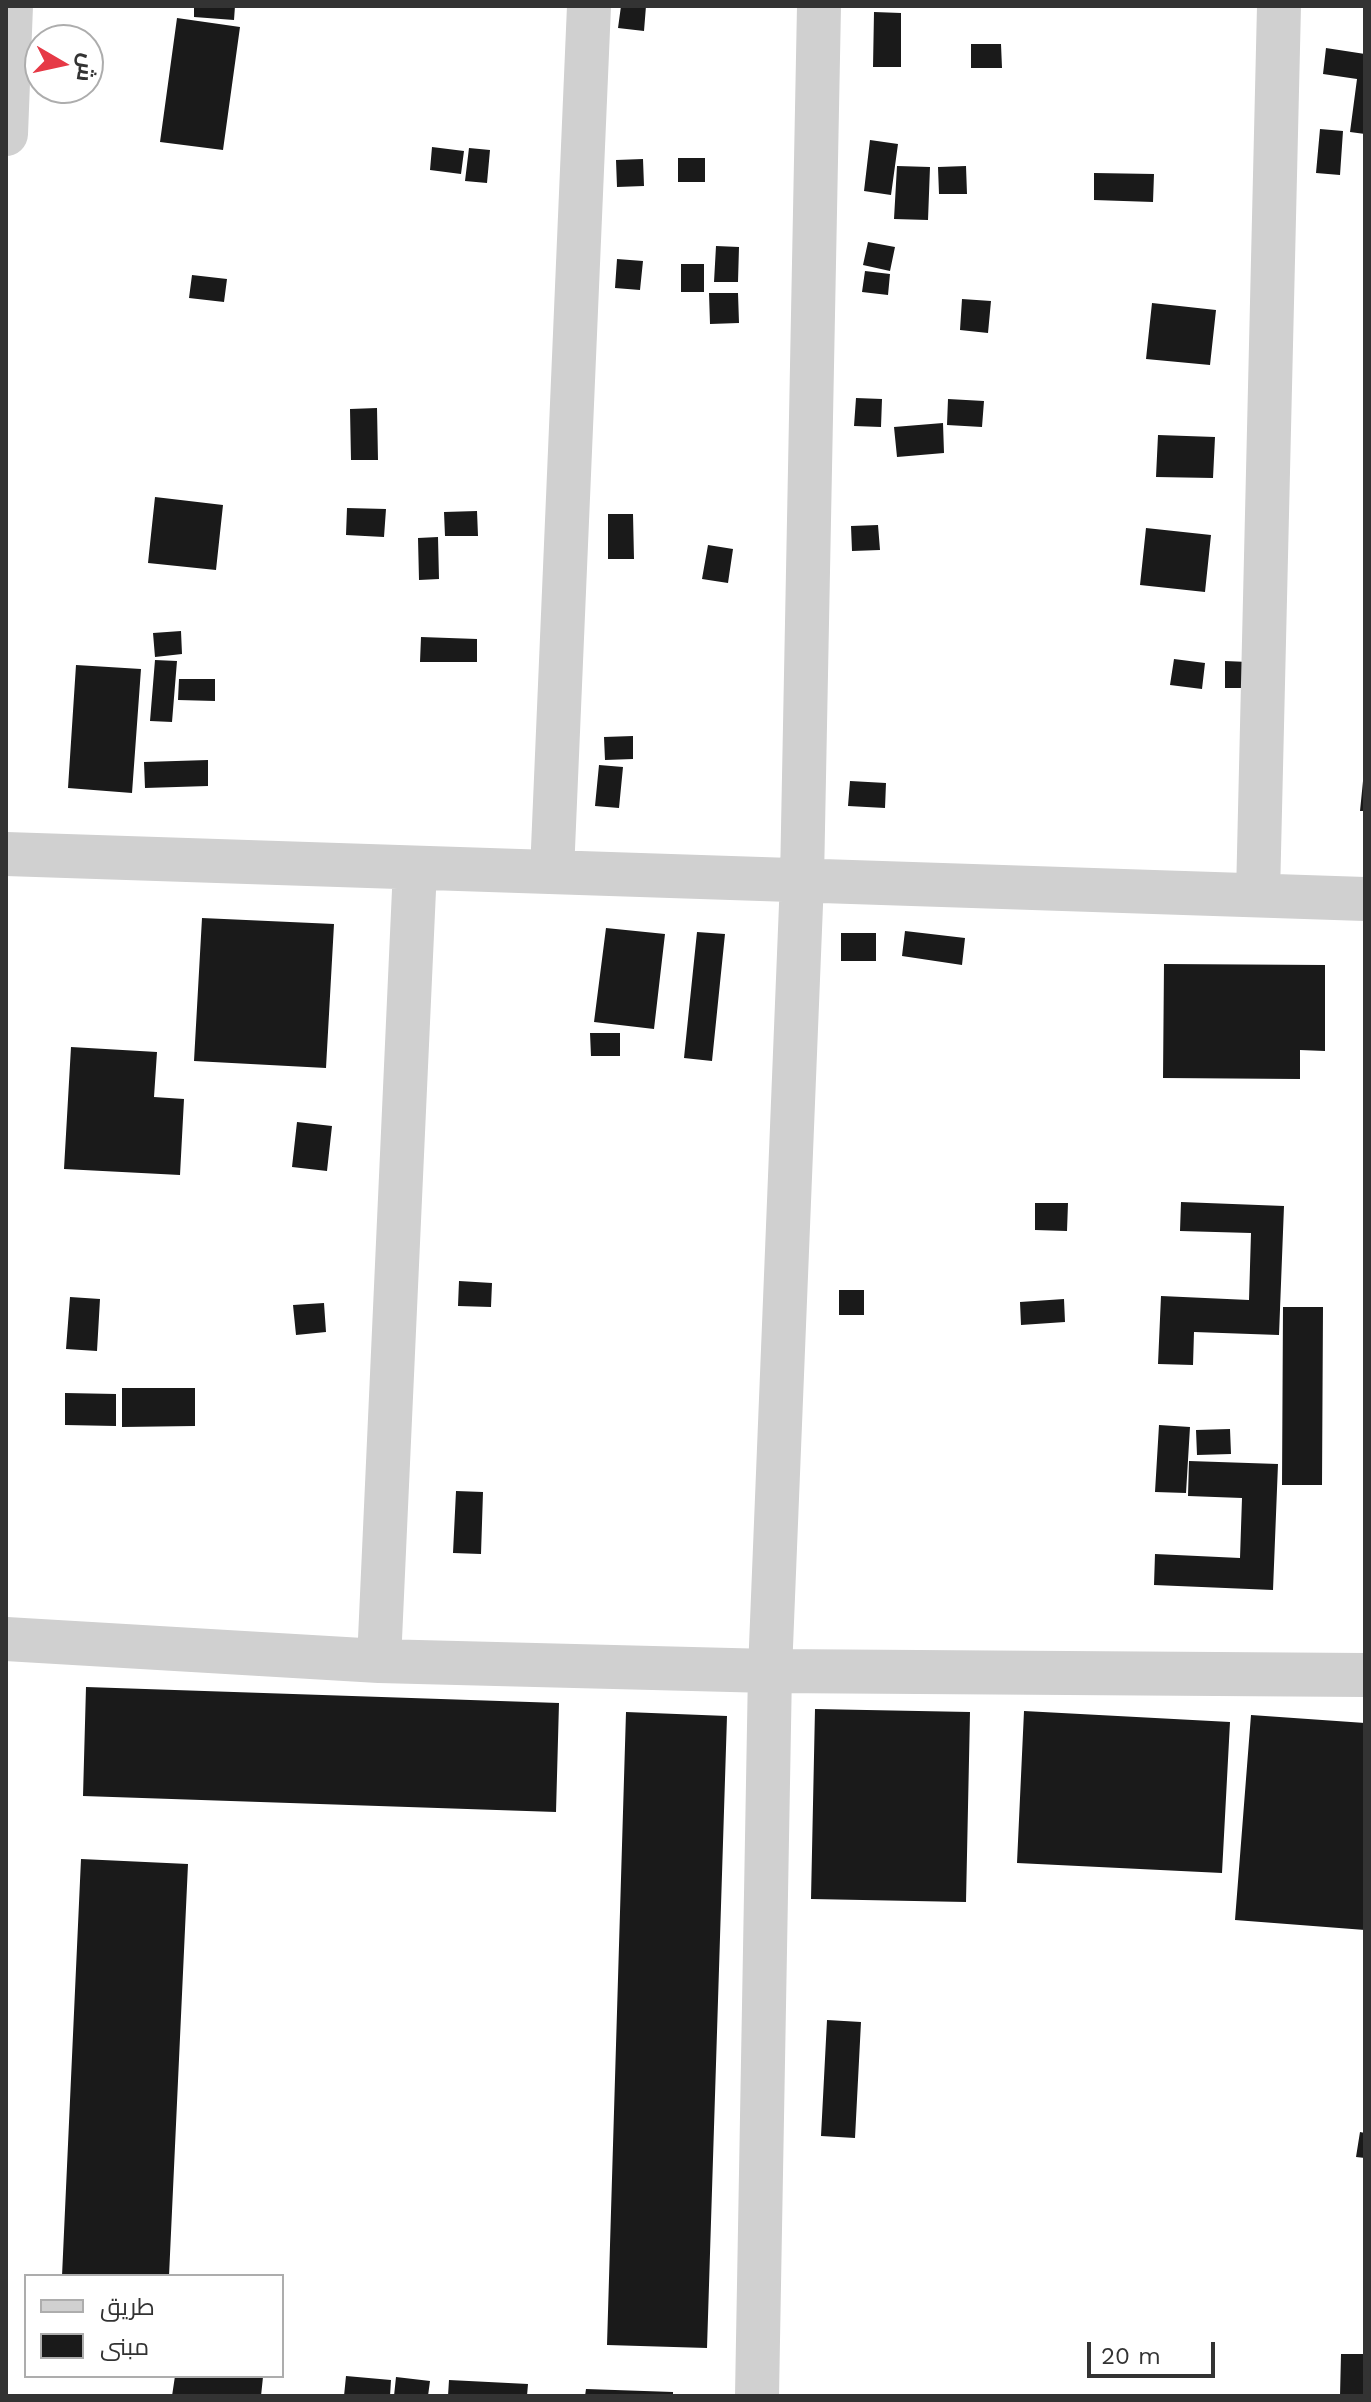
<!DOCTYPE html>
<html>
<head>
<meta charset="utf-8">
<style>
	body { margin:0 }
	#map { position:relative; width:1371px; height:2402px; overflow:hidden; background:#fff; font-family:"Work Sans",Cairo,sans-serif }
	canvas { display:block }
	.frame { position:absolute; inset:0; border:8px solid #333; pointer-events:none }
	.legend { position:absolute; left:24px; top:2274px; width:260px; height:104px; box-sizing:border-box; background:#fff; border:2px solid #adadad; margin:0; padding:10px 14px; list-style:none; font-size:24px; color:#333 }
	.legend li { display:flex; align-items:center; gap:16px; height:40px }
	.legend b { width:40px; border:2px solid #adadad }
	.north { position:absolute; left:24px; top:24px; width:80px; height:80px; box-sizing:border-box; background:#fff; border:2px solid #adadad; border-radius:50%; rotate:99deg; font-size:22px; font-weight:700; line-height:32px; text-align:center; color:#333 }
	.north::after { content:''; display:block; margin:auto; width:28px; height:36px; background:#e63946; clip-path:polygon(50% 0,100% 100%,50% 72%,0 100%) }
	.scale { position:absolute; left:1087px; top:2342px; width:128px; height:36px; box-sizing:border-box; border:4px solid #333; border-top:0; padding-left:10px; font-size:24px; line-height:28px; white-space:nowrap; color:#333; -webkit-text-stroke:6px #fff; paint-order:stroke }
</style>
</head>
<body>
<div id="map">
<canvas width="1371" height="2402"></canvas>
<div class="frame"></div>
<ul class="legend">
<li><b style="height:10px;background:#d0d0d0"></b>طريق</li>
<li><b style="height:22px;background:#1a1a1a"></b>مبنى</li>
</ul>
<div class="north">ش</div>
<div class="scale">20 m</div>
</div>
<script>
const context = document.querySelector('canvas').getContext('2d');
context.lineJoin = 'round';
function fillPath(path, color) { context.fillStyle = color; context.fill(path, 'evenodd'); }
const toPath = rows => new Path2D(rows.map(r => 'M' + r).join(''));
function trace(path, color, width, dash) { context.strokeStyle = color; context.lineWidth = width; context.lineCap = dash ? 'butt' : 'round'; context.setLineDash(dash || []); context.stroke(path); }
fillPath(toPath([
	[194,6,235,6,234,20,194,17],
	[621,6,646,6,644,31,618,28],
	[874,12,901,13,901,67,873,67],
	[177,18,240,27,223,150,160,142],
	[971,44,1001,44,1002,68,971,68],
	[1326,48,1365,54,1365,134,1350,132,1357,79,1323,74],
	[1320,129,1343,131,1340,175,1316,173],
	[870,140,898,144,891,195,864,191],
	[432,147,464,151,461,174,430,170],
	[469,148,490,150,487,183,465,181],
	[678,158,705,158,705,182,678,182],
	[643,159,644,186,617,187,616,160],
	[897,166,930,167,928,220,894,219],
	[966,166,967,194,939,194,938,167],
	[1094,173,1154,174,1153,202,1094,200],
	[868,242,895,247,890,271,863,265],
	[716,246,739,247,738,282,714,282],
	[617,259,643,261,640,290,615,288],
	[681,264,704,264,704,292,681,292],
	[865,271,890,274,888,295,862,292],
	[192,275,227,279,224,302,189,298],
	[709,293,738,293,739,323,710,324],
	[962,299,991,301,988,333,960,330],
	[1152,303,1216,310,1210,365,1146,359],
	[856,398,882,399,881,427,854,426],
	[948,399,984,401,982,427,947,425],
	[377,408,378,460,351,460,350,409],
	[943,423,944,453,897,457,894,427],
	[1158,435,1215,437,1213,478,1156,477],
	[155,497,223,505,216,570,148,563],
	[347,508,386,509,384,537,346,535],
	[477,511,478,536,445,536,444,512],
	[608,514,633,514,634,559,608,559],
	[878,525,880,550,852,551,851,526],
	[1146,528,1211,535,1205,592,1140,585],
	[438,537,439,579,419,580,418,538],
	[708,545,733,549,728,583,702,579],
	[181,631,182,654,155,657,153,633],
	[421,637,477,639,477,662,420,662],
	[1174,659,1205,663,1202,689,1170,685],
	[155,660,177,661,172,722,150,721],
	[1225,661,1248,662,1248,688,1225,688],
	[76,665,141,669,132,793,68,788],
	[179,679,215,679,215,701,178,700],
	[633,736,633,759,605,760,604,737],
	[208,760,208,786,145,788,144,762],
	[599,765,623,767,619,808,595,806],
	[850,781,886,783,885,808,848,806],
	[1363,781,1365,781,1365,811,1360,811],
	[202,918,334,924,326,1068,194,1061],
	[606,928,665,934,654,1029,594,1022],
	[905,931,965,938,962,965,902,956],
	[697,932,725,934,712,1061,684,1058],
	[841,933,876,933,876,961,841,961],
	[1164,964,1325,965,1325,1051,1300,1050,1300,1079,1163,1078],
	[590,1033,620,1033,620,1056,591,1056],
	[71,1047,157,1052,154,1097,184,1099,180,1175,64,1169],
	[297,1122,332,1126,327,1171,292,1167],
	[1181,1202,1284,1206,1279,1335,1194,1332,1193,1365,1158,1364,1161,1296,1249,1300,1251,1233,1180,1231],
	[1035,1203,1068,1203,1067,1231,1035,1230],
	[459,1281,492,1283,491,1307,458,1306],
	[839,1290,864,1290,864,1315,839,1315],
	[70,1297,100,1299,97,1351,66,1349],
	[1064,1299,1065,1322,1021,1325,1020,1302],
	[324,1303,326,1332,296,1335,293,1305],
	[1283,1307,1323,1307,1322,1485,1282,1485],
	[122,1388,195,1388,195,1426,122,1427],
	[65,1393,116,1394,116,1426,65,1425],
	[1159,1425,1190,1427,1186,1493,1155,1492],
	[1230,1429,1231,1454,1197,1455,1196,1430],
	[1189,1461,1278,1464,1273,1590,1154,1585,1155,1554,1240,1558,1242,1498,1188,1496],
	[456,1491,483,1492,481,1554,453,1553],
	[86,1687,559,1703,556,1812,83,1796],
	[815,1709,970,1712,966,1902,811,1899],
	[1024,1711,1230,1722,1222,1873,1017,1863],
	[626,1712,727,1716,707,2348,607,2345],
	[1251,1715,1365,1723,1365,1930,1235,1920],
	[81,1859,188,1864,169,2276,62,2276],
	[827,2020,861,2022,855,2138,821,2136],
	[1360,2132,1365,2133,1365,2158,1356,2157],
	[1341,2354,1365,2354,1365,2396,1340,2396],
	[175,2376,263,2377,261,2396,172,2396],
	[346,2376,391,2380,390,2396,344,2396],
	[396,2377,430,2381,428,2396,394,2396],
	[449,2380,528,2384,527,2396,448,2396],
	[586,2389,673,2392,673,2396,585,2396]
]), '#1a1a1a');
trace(toPath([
	[6,134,11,6],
	[6,854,1365,899],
	[552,872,589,6],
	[1258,895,1279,6],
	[6,1639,379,1661,770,1671,1365,1675],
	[379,1661,415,868],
	[757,2396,770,1671,802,880,819,6]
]), '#d0d0d0', 44);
</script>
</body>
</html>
